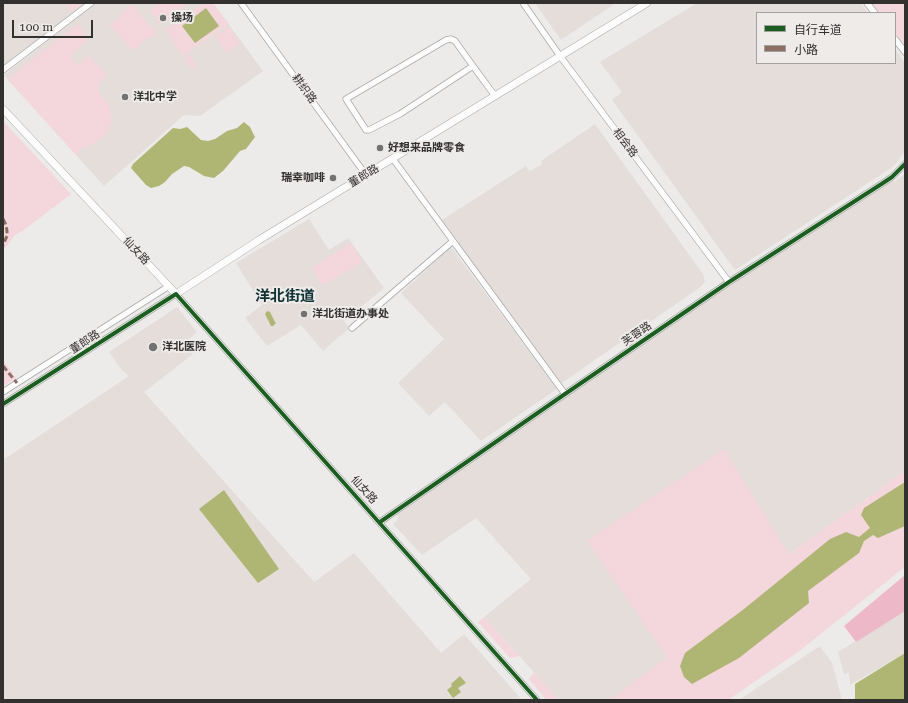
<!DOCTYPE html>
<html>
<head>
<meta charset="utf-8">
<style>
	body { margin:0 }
	#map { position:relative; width:908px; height:703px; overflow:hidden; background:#edebea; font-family:"Roboto Serif","Noto Sans SC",serif }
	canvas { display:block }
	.frame { position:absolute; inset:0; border:4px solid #333130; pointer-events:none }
	.legend { position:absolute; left:756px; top:12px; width:140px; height:52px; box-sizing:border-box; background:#eeebe9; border:1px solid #a3a19f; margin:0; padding:5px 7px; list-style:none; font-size:12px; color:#333130 }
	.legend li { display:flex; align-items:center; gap:8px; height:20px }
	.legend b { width:20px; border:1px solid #a3a19f }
	.scale { position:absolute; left:12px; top:20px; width:81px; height:18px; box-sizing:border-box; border:2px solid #333130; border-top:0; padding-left:5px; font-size:12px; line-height:14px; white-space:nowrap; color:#333130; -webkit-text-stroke:3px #eeebe9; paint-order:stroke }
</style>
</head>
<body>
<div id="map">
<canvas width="908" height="703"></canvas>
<div class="frame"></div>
<ul class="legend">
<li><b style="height:5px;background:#1b5e20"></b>自行车道</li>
<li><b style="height:5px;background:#8d6e63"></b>小路</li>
</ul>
<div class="scale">100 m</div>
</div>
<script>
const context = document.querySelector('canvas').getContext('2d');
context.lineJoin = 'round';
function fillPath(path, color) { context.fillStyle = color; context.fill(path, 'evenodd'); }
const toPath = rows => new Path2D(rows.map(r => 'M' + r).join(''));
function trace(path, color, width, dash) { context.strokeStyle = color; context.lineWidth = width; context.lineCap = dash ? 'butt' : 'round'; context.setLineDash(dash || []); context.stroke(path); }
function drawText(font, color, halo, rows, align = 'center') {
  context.font = font + ' "Roboto Serif","Noto Sans SC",serif'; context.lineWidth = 4; context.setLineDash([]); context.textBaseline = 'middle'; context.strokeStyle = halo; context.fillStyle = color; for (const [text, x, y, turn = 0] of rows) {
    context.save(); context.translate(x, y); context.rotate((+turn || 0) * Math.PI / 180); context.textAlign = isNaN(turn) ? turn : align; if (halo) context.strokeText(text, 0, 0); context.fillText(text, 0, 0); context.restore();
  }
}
fillPath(toPath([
	[3,3,86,3,4,67],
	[96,3,213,3,263,71,200,116,184,115,104,186,4,75],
	[535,3,612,3,613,5,561,40],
	[697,3,861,3,868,13,757,13,757,63,895,63,895,49,905,63,905,151,894,166,735,270,612,100,622,92,600,62],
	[595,124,703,274,705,281,702,286,560,384,442,220,526,166,530,171,542,164,541,161],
	[905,174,905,471,789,554,697,700,559,700,484,617,531,579,476,518,422,555,393,524,398,520,397,515,566,397,738,280,892,179,894,182],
	[309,219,329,250,348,238,384,288,344,321,349,328,323,351,301,325,267,346,245,318,262,305,236,263],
	[451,247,557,389,481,441,445,402,429,416,398,383,444,339,401,293],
	[177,307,197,332,185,342,193,354,144,392,314,582,354,553,441,653,464,634,522,700,3,700,3,460,129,376,122,370,109,352],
	[905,611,905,653,850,685,849,673,844,674,838,652],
	[820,646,832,663,842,700,739,700]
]), '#e4ddd9');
fillPath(toPath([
	[65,3,83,3,72,12],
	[161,3,186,3,187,5,160,25,150,10],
	[203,3,213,3,229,24,184,55,182,55,165,30],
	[871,3,905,3,905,45,895,33,895,13,879,13],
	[131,4,157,33,155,37,149,37,133,51,110,25],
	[78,24,89,38,71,56,71,58,82,69,78,65,89,56,107,75,102,80,99,87,98,87,98,91,105,100,109,106,111,116,111,124,107,133,94,144,85,147,76,155,7,79],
	[229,27,240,43,226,53,215,37],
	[189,55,197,66,192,69,184,58],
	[3,121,71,194,24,230,15,235,3,251],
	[351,243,362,262,323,286,311,268],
	[3,360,16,378,3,386],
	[724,449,789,554,905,471,905,567,798,652,728,700,612,700,611,699,667,657,587,541],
	[484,617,519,656,510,658,478,622],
	[534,672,559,700,546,700,529,679]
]), '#f4d6dd');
fillPath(toPath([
	[905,575,905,611,856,642,844,626]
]), '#edb8c7');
fillPath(toPath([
	[206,8,219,26,195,43,182,26],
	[244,122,250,127,255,137,246,149,240,151,223,171,214,178,204,176,189,167,184,166,172,174,165,182,159,186,151,188,146,185,131,168,133,164,173,128,180,129,187,127,201,140,208,141,215,139,227,131,237,128],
	[267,311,270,312,275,322,276,323,273,326,271,326,265,314],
	[905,482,905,526,878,538,873,535,864,541,859,553,808,591,809,603,739,658,692,684,684,677,680,666,685,653,744,609,830,539,846,532,859,537,870,528,861,515,864,508],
	[224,490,279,569,258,583,199,509],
	[905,653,905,700,855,700,855,684],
	[460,676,466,683,458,688,461,692,453,698,447,690,452,686,451,684]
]), '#afb674');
const minor = toPath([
	[241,3,366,175],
	[523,3,560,56,729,282],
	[867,3,875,13],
	[895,39,905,52],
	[473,66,400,114,369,130,366,130,346,99,446,40,451,39,455,41,473,66,495,96],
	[3,70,91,3],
	[393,159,565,394],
	[352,328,453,241],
	[3,392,169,286],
	[3,404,176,294,537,700],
	[380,522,565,394,729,282,883,183,892,177,905,164]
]);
const major = toPath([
	[3,109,176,294,259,240,647,3]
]);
trace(minor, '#abaaa9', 7);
trace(major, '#abaaa9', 8);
trace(minor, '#fcfcfc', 5.5);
trace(major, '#fcfcfc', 7);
trace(toPath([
	[3,219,6,225,7,231,7,236,3,245],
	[3,366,17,383]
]), '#8d6e63', 3, [6, 3]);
trace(toPath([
	[3,404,176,294,537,700],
	[380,522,565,394,729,282,883,183,892,177,905,164]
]), '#1b5e20', 4);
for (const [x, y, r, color] of [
	[163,18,4,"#747271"],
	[125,97,4,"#747271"],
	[380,148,4,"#747271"],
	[333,178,4,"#747271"],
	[304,314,4,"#747271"],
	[153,347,5,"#747271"]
]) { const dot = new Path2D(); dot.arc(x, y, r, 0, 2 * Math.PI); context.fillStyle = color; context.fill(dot); trace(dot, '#eeebe9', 1.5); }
drawText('bold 11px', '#333130', '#eeebe9', [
	["操场",171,18],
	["洋北中学",133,97],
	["好想来品牌零食",388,148],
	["瑞幸咖啡",325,178,"right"],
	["洋北街道办事处",312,314],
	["洋北医院",162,347]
], 'left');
drawText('11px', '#333130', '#eeebe9', [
	["耕织路",304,89,54],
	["相会路",625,143,53],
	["董郎路",364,176,-31],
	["仙女路",136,251,47],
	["芙蓉路",637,334,-34],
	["董郎路",85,342,-33],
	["仙女路",364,490,48]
]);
drawText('bold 15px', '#0f3235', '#eeebe9', [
	["洋北街道",285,297]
]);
</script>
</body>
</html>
